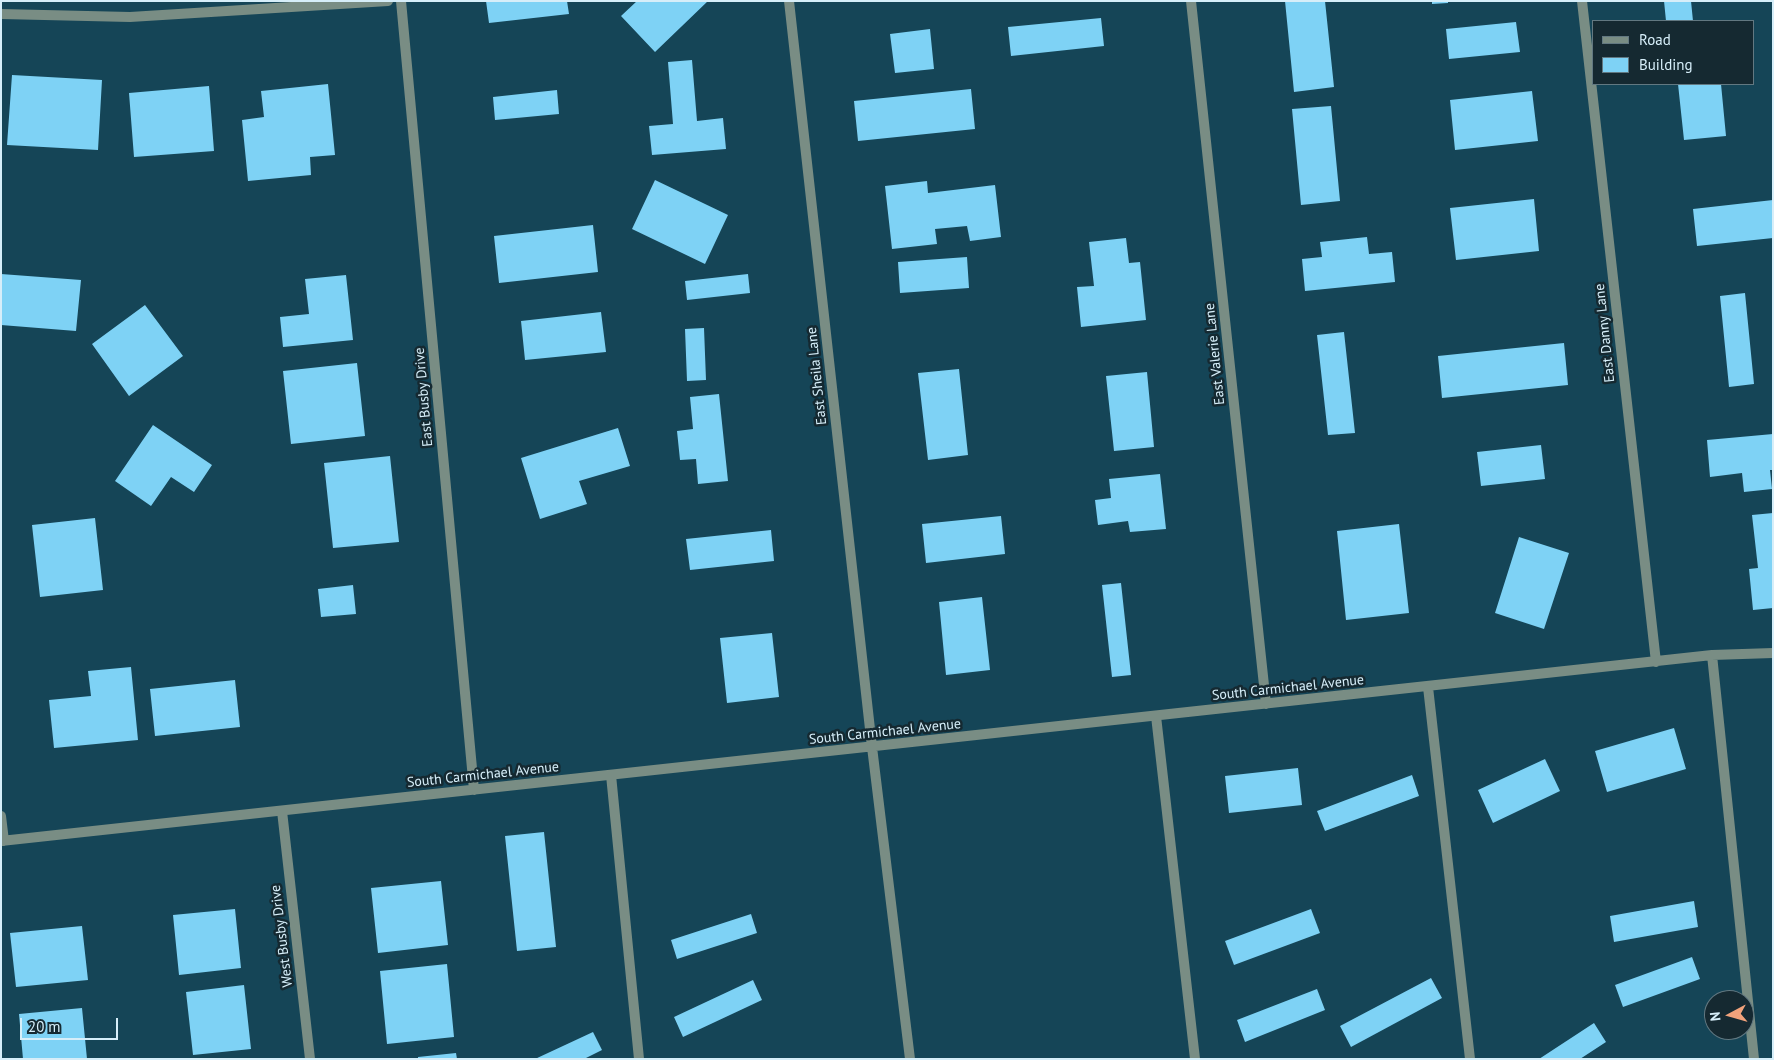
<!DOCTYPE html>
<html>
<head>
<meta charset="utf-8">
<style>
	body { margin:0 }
	#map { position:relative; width:1774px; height:1060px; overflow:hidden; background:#154557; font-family:"PT Sans",sans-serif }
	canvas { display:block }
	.frame { position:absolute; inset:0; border:2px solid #d6eef9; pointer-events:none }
	.legend { position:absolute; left:1592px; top:20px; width:162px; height:65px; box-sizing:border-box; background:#152931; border:1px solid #627881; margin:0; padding:6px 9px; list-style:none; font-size:15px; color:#d6eef9 }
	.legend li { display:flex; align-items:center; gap:10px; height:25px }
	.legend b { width:25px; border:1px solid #627881 }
	.north { position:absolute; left:1704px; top:990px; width:50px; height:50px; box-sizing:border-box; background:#152931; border:1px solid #627881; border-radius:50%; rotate:264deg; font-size:14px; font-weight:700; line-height:20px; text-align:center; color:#d6eef9 }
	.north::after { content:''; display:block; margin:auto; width:18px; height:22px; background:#f1a27b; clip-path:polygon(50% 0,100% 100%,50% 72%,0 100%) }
	.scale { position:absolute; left:20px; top:1018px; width:98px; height:22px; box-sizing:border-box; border:2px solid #d6eef9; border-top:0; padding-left:6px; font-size:15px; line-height:18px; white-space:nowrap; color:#d6eef9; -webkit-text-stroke:4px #152931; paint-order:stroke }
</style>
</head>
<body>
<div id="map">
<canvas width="1774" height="1060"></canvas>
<div class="frame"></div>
<ul class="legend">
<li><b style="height:6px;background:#798d84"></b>Road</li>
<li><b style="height:14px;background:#7ed2f5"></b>Building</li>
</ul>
<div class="north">N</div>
<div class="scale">20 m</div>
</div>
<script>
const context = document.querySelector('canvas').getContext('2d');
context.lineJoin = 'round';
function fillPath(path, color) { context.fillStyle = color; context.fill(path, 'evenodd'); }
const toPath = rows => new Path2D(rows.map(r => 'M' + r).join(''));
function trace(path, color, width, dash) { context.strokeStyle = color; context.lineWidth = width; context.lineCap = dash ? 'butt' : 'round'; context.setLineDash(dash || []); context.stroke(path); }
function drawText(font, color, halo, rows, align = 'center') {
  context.font = font + ' "PT Sans",sans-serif'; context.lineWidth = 5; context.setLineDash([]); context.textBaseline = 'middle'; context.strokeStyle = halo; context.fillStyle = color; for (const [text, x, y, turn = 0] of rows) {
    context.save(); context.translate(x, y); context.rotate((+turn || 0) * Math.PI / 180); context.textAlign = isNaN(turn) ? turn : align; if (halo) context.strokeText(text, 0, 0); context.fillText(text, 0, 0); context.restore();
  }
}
fillPath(toPath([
	[486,1,567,1,569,14,489,23],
	[637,1,708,1,655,52,621,16],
	[1285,1,1325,1,1334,87,1294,92],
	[1432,1,1448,1,1448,3,1432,4],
	[1664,1,1691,1,1693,21,1666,21],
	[1101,18,1104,46,1011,56,1008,27],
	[1516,22,1520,52,1449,59,1446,29],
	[930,29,934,69,895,73,890,34],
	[692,60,697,121,723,118,726,149,652,155,649,126,673,124,668,62],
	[12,75,102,80,98,150,7,145],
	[328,84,335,155,310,157,311,175,248,181,242,120,264,117,261,91],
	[1678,84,1721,84,1726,136,1684,140],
	[209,86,214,151,134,157,129,93],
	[971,89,975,129,858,141,854,101],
	[557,90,559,114,495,120,493,97],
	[1532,91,1538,141,1455,150,1450,100],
	[1331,106,1340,201,1301,205,1292,109],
	[655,180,728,215,705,264,632,229],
	[927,181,928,193,995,185,1001,237,970,241,967,226,935,229,937,244,892,249,885,186],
	[1534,199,1539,251,1456,260,1450,208],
	[1773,200,1773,238,1697,246,1693,209],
	[593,225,598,272,499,283,494,236],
	[1367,237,1369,254,1392,252,1395,282,1305,291,1302,259,1322,257,1320,242],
	[1126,238,1129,263,1140,262,1146,320,1081,327,1077,287,1094,286,1089,242],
	[967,257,969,288,900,293,898,262],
	[1,274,81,280,76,331,1,325],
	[748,274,750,293,687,300,685,281],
	[346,275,353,340,283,347,280,317,309,314,305,279],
	[1745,293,1754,384,1729,387,1720,296],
	[145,305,183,356,129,396,92,344],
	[601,312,606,352,525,360,521,321],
	[704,328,706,380,687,381,685,329],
	[1344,332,1355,433,1328,435,1317,335],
	[1564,343,1568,385,1442,398,1438,356],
	[357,363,365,436,291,444,283,371],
	[959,369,968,455,928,460,918,373],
	[1147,372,1154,447,1114,451,1106,376],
	[719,394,728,481,698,484,696,459,680,460,677,431,693,429,690,397],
	[153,425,212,465,194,492,171,477,151,506,115,481],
	[618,428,630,466,579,481,587,504,540,519,521,458],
	[1773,434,1773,470,1770,470,1772,489,1744,492,1742,473,1710,477,1707,440],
	[1541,445,1545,479,1481,486,1477,452],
	[390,456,399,542,333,548,324,463],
	[1160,474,1166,529,1130,532,1128,521,1098,525,1095,500,1111,498,1109,479],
	[1773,513,1773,608,1753,610,1749,569,1758,568,1752,515],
	[1001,516,1005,554,926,563,922,524],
	[95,518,103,590,40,597,32,525],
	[1399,524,1409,613,1346,620,1337,531],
	[771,530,774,561,690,570,686,539],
	[1519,537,1569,553,1544,629,1495,613],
	[1121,583,1131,675,1112,677,1102,585],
	[353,585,356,614,321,617,318,589],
	[982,597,990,670,946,675,939,602],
	[772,633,779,697,727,703,720,638],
	[131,667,138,740,54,748,49,700,91,696,88,671],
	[235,680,240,727,155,736,150,689],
	[1674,728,1686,769,1607,792,1595,751],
	[1545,759,1560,791,1493,823,1478,790],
	[1298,768,1302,805,1229,813,1225,776],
	[1412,775,1419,796,1325,831,1317,811],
	[544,832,556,947,517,951,505,836],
	[441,881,448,945,378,953,371,888],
	[1694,901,1698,927,1614,942,1610,916],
	[235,909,241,968,179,975,173,915],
	[1311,909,1320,933,1234,965,1225,941],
	[751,914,757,933,677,959,671,940],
	[82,926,88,980,16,987,10,933],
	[1692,957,1700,979,1623,1007,1615,985],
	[447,964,454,1037,387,1044,380,971],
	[1431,978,1442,998,1351,1047,1340,1026],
	[753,980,762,1000,683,1037,674,1017],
	[244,985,251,1049,193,1055,186,992],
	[1317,989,1325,1010,1245,1042,1237,1020],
	[82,1008,87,1059,23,1059,19,1014],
	[1594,1023,1606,1042,1580,1059,1539,1059],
	[593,1032,602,1050,584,1059,535,1059],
	[456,1053,457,1059,418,1059,418,1057]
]), '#7ed2f5');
trace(toPath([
	[401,1,474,790],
	[789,1,872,747,910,1059],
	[1191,1,1266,704],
	[1582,1,1656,662],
	[1,14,130,17,388,1],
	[1712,655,1754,1059],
	[1428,687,1470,1059],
	[1156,716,1195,1059],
	[611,775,639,1059],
	[282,811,310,1059],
	[1,816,4,841],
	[1,841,1712,655,1773,653]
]), '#798d84', 10);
drawText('14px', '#d6eef9', '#152931', [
	["East Danny Lane",1605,333,-96],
	["East Valerie Lane",1215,354,-96],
	["East Sheila Lane",817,376,-96],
	["East Busby Drive",424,397,-95],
	["South Carmichael Avenue",1288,688,-6],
	["South Carmichael Avenue",885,732,-6],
	["South Carmichael Avenue",483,775,-6],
	["West Busby Drive",282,936,-97]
]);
</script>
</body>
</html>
